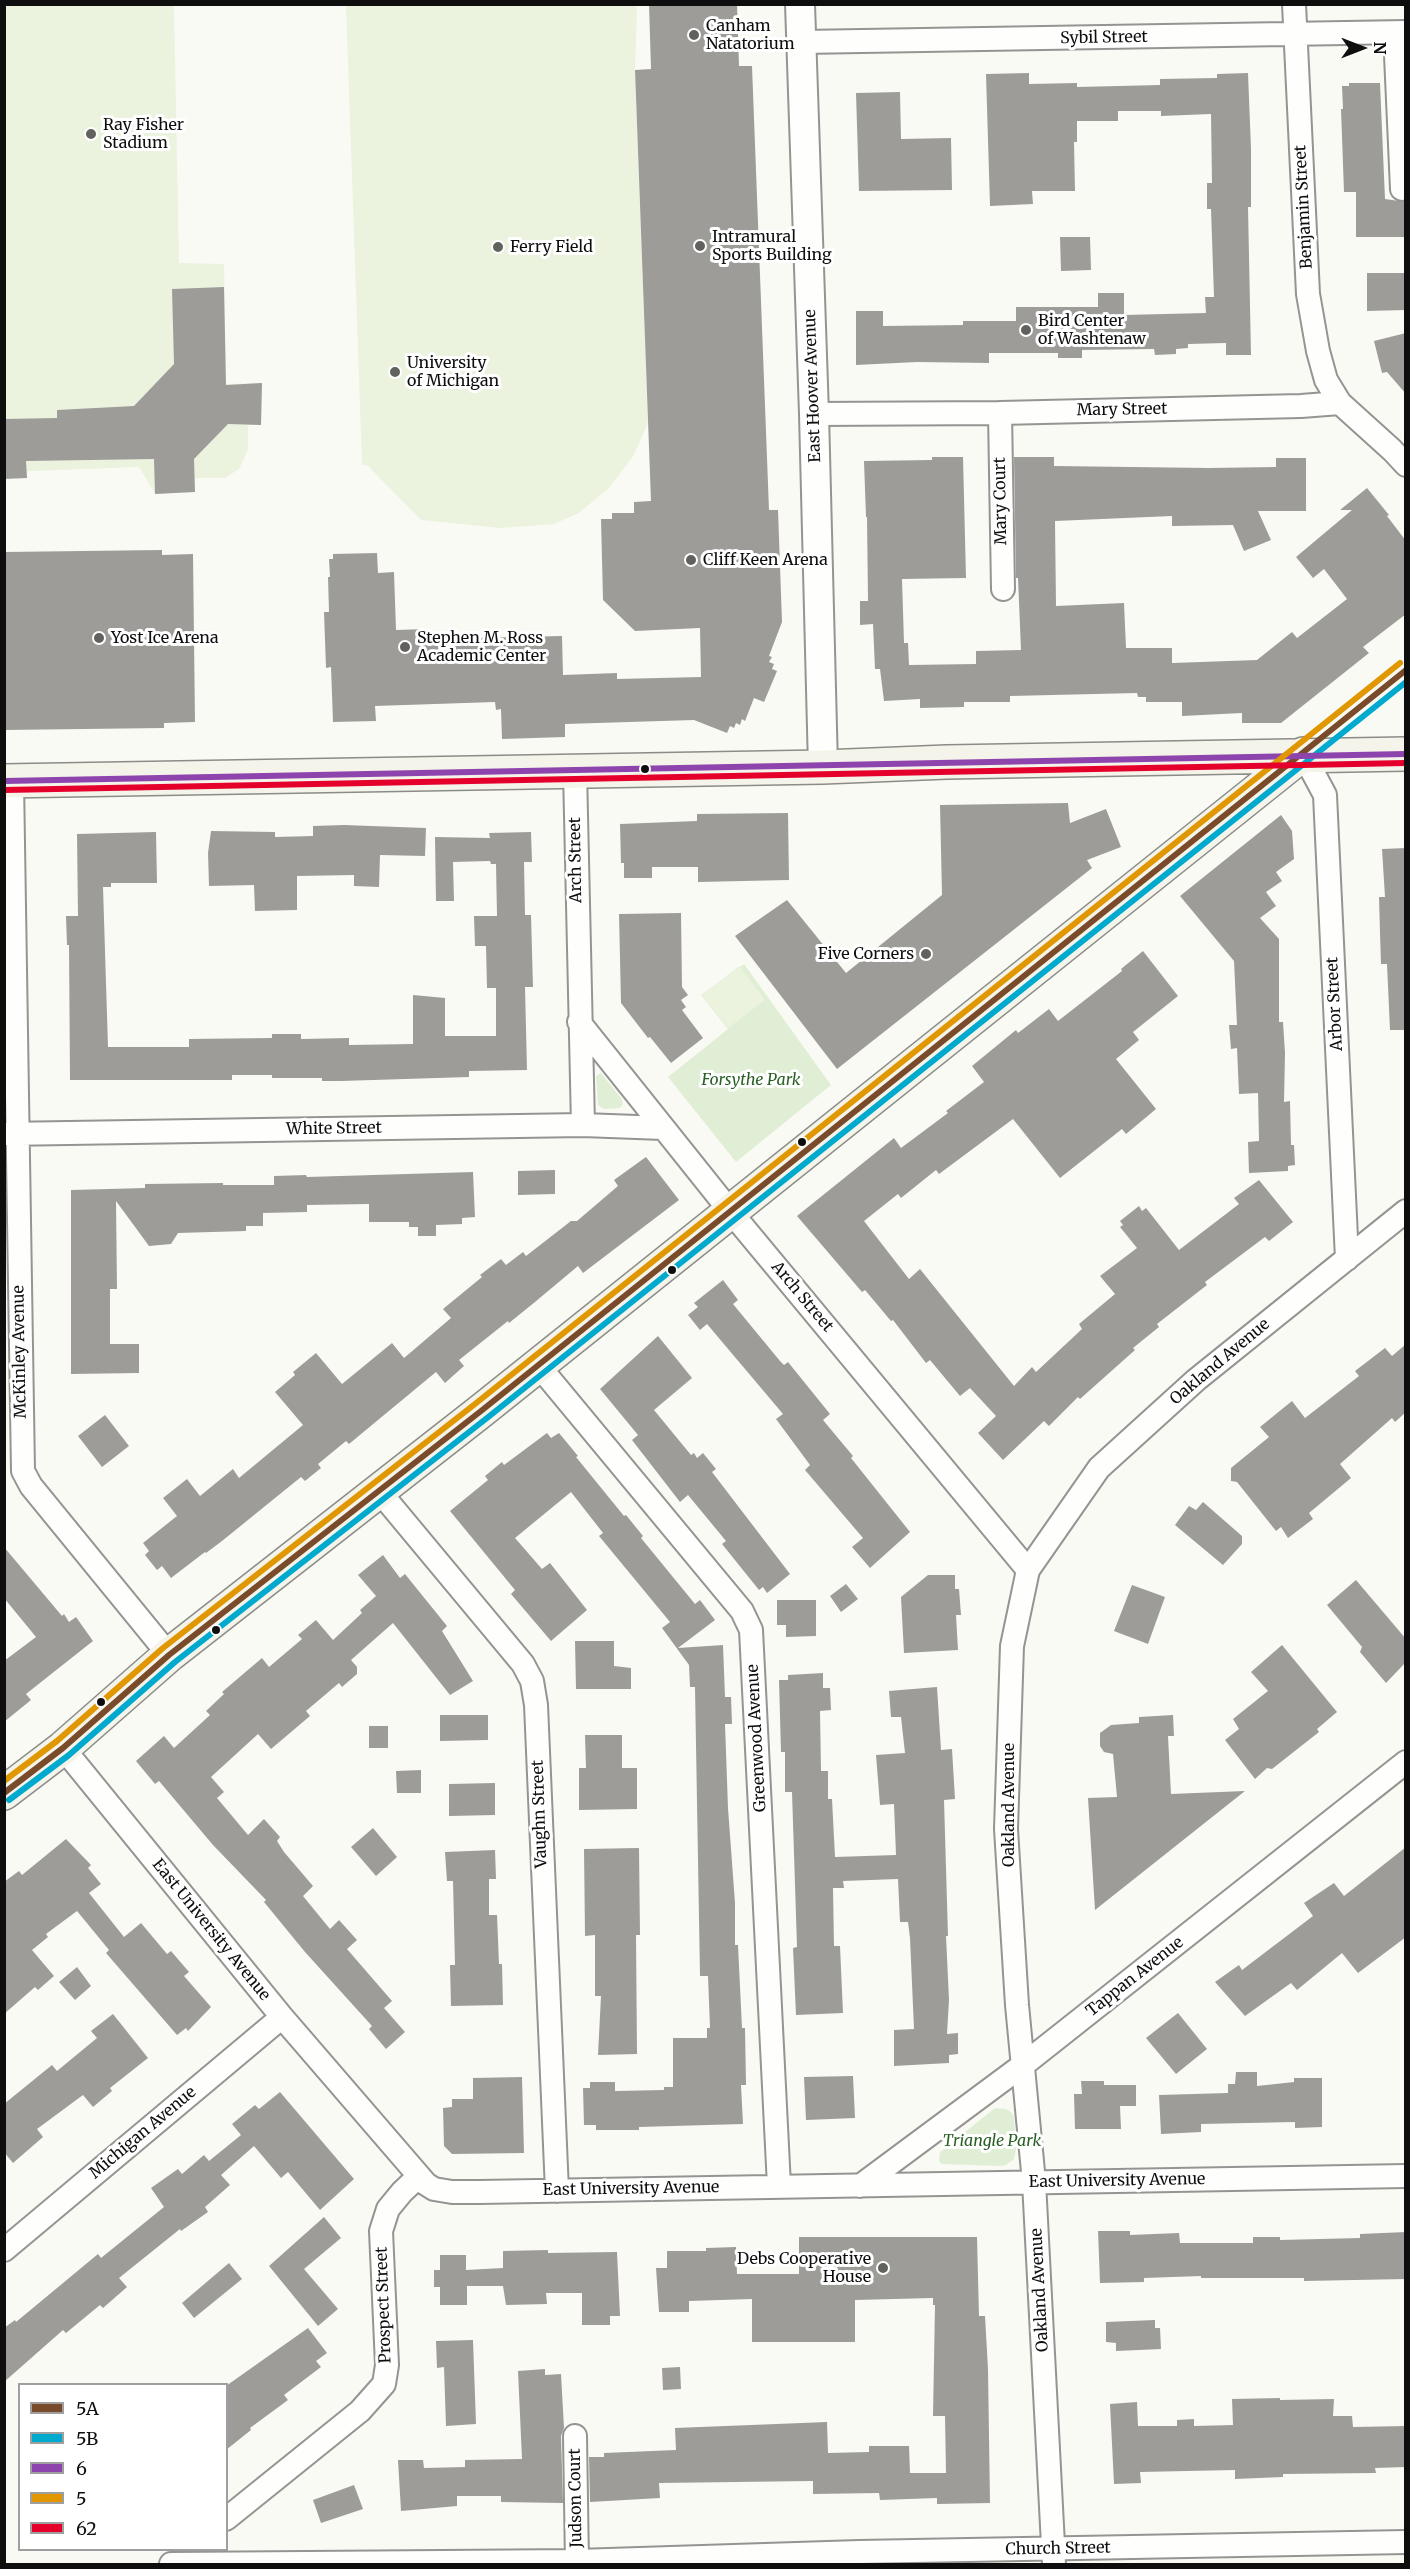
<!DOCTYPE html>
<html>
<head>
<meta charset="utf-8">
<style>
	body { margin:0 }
	#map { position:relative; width:1410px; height:2569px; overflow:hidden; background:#fafaf4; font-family:Merriweather,serif }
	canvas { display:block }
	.frame { position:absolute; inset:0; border:6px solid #0e0e0e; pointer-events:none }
	.legend { position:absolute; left:18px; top:2383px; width:210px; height:168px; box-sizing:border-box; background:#fff; border:2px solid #9f9f9f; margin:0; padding:8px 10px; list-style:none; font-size:18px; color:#0e0e0e }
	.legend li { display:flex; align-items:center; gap:12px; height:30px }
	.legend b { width:30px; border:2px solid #9f9f9f }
	.north { position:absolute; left:1332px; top:18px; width:60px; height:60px; -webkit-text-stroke:4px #fff; paint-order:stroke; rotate:90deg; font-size:16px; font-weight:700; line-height:24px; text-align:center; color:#0e0e0e }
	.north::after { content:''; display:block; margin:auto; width:21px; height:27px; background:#0e0e0e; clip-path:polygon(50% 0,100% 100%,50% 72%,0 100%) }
</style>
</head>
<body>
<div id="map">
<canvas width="1410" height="2569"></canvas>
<div class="frame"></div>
<ul class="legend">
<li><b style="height:8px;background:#7a4b2a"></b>5A</li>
<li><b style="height:8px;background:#00a9ce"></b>5B</li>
<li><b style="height:8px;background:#8e44ad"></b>6</li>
<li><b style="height:8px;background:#e09701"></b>5</li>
<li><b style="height:8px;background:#e4002b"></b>62</li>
</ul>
<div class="north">N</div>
</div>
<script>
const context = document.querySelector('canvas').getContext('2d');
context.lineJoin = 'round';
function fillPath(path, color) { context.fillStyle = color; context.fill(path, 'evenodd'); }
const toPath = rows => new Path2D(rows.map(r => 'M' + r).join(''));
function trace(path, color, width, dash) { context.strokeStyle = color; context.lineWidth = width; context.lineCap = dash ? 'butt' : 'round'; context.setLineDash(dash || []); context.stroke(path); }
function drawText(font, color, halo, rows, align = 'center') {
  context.font = font + ' Merriweather,serif'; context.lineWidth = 6; context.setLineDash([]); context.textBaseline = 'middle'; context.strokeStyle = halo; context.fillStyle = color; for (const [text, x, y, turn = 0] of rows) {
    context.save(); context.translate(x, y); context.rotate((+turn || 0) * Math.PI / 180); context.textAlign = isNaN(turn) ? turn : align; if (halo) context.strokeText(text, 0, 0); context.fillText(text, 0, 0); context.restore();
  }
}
fillPath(toPath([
	[744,964,831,1085,736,1162,668,1077,728,1029,701,995],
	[601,1073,621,1098,623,1104,620,1108,604,1109,598,1105,596,1076],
	[995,2108,1006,2109,1011,2112,1014,2117,1016,2149,1014,2159,1006,2165,1001,2166,942,2164,939,2161,940,2152]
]), '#e1eed6');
fillPath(toPath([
	[4,5,174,5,179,263,224,264,226,384,262,383,261,425,248,425,248,450,239,469,225,478,195,478,195,492,155,494,139,467,5,472],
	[346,5,635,5,637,10,635,70,648,423,634,455,609,488,579,513,554,524,500,528,421,520,367,465,362,465],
	[739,966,765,1000,728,1028,702,995]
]), '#ebf3df');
fillPath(toPath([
	[649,4,737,4,739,66,752,66,769,510,778,510,782,622,769,656,772,657,769,662,774,664,772,669,777,671,764,702,754,698,745,721,742,719,740,725,736,723,734,728,730,726,727,733,694,720,565,724,565,737,502,739,501,709,496,710,495,702,375,706,376,721,333,722,331,667,326,668,324,612,329,612,328,577,330,577,329,559,333,559,333,554,377,553,378,573,394,572,396,630,427,629,428,639,562,636,563,675,617,673,617,679,701,677,700,628,635,631,603,600,601,519,612,519,612,513,634,513,634,502,651,501,635,70,651,69],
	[1029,73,1029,84,1077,83,1077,87,1160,85,1160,79,1217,78,1217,74,1248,73,1251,149,1251,207,1248,207,1251,355,1226,355,1226,343,1188,344,1188,348,1176,349,1176,354,1155,355,1154,349,1082,350,1082,358,1058,358,1058,353,989,353,989,363,917,362,856,365,856,311,883,311,883,326,963,325,963,321,1016,321,1016,307,1098,307,1098,293,1124,293,1124,315,1206,313,1205,297,1214,297,1211,209,1207,209,1207,183,1212,183,1211,114,1161,116,1161,111,1118,111,1118,121,1077,121,1077,142,1074,142,1075,191,1032,191,1033,204,990,206,986,74],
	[1349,83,1380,83,1385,199,1406,202,1406,237,1356,237,1356,192,1344,192,1341,109,1343,109,1342,86,1349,86],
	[900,92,901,139,951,138,952,190,859,191,856,93],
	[1060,237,1090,237,1091,270,1061,271],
	[1367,273,1406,273,1406,310,1367,311],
	[224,287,226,385,262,383,261,425,228,424,194,459,195,492,155,494,154,459,26,461,27,478,4,479,4,419,57,418,57,410,134,406,174,364,172,289],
	[1406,333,1406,394,1387,372,1382,373,1374,341],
	[932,457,963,457,966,578,902,579,904,643,908,643,909,665,976,664,976,651,1021,650,1018,578,1016,578,1014,457,1054,457,1054,466,1209,468,1276,467,1276,458,1306,458,1306,511,1258,511,1271,540,1244,551,1233,525,1172,526,1172,516,1055,521,1056,606,1124,603,1126,648,1172,648,1172,663,1257,660,1292,632,1297,638,1347,599,1324,569,1313,578,1296,557,1352,510,1340,510,1367,488,1389,515,1387,516,1406,541,1406,614,1363,647,1369,653,1281,723,1242,723,1242,713,1182,716,1182,702,1146,702,1146,697,1138,697,1137,693,1010,696,1010,702,964,702,964,707,920,708,920,699,884,701,880,669,875,669,873,624,860,625,860,601,868,601,867,517,866,517,864,461,932,460],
	[162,550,162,555,193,554,195,722,164,723,164,728,4,730,4,552],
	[1068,803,1070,823,1106,809,1121,847,1087,860,1092,868,837,1069,735,936,787,900,846,973,942,895,940,805],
	[788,813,789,880,698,882,698,867,652,867,652,878,624,878,624,863,621,863,620,824,697,821,697,814],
	[1281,815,1292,831,1294,859,1276,872,1282,881,1266,892,1276,906,1260,918,1279,939,1279,1022,1283,1022,1285,1053,1284,1102,1290,1101,1291,1145,1294,1145,1295,1165,1288,1166,1288,1171,1249,1173,1248,1142,1259,1141,1258,1093,1239,1094,1237,1048,1231,1049,1229,1025,1237,1025,1234,961,1180,896],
	[344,825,426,828,425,856,380,855,379,887,354,886,354,875,297,876,297,910,255,911,254,885,209,886,208,853,211,831,275,832,275,837,313,836,313,826],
	[156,832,157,883,111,883,111,887,103,887,108,1047,189,1047,189,1039,272,1038,272,1034,301,1034,301,1039,349,1038,349,1045,413,1044,413,995,445,998,445,1036,496,1036,496,988,487,988,486,946,475,946,474,916,497,916,496,864,491,864,490,861,453,862,454,901,436,901,435,837,490,838,489,833,531,832,532,862,524,862,525,915,531,915,533,987,525,987,527,1070,469,1071,469,1077,341,1081,322,1081,322,1078,272,1078,272,1075,232,1075,232,1080,70,1080,69,945,67,945,66,916,78,916,77,834],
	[1406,848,1406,1030,1390,1030,1387,964,1381,964,1380,933,1379,897,1385,897,1382,849],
	[681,913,682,987,688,995,681,1000,686,1007,682,1010,703,1038,671,1063,650,1037,648,1038,621,1003,619,914],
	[1143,951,1178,996,1133,1032,1139,1040,1116,1059,1156,1109,1126,1134,1122,1129,1060,1178,1013,1119,939,1174,936,1170,901,1198,898,1194,864,1221,909,1279,920,1269,1014,1386,1032,1367,1036,1372,1082,1329,1079,1324,1115,1294,1100,1276,1137,1248,1120,1227,1123,1225,1120,1221,1139,1206,1142,1211,1146,1208,1179,1250,1239,1204,1234,1198,1259,1180,1293,1222,1269,1241,1265,1237,1205,1282,1207,1285,1157,1324,1159,1327,1133,1348,1135,1350,1080,1399,1078,1397,1049,1426,1044,1421,1003,1460,978,1433,996,1416,970,1388,960,1396,930,1360,926,1363,893,1320,891,1321,865,1290,862,1292,797,1216,894,1138,901,1148,948,1113,946,1111,984,1082,972,1066,1016,1030,1018,1033,1049,1009,1058,1021,1122,971,1121,969],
	[646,1157,679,1200,583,1273,578,1266,535,1302,509,1323,508,1321,459,1360,464,1366,445,1383,436,1372,349,1444,346,1441,318,1464,321,1468,305,1481,301,1477,222,1541,206,1553,205,1552,171,1578,162,1566,157,1570,145,1555,149,1551,143,1543,177,1516,163,1498,187,1479,200,1496,233,1469,239,1478,303,1425,275,1392,295,1375,293,1372,316,1353,342,1384,392,1343,404,1358,451,1318,443,1309,482,1277,480,1275,501,1259,506,1265,523,1252,526,1256,571,1221,577,1221,618,1186,614,1180],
	[555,1170,555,1194,518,1195,518,1171],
	[473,1172,475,1217,462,1218,462,1224,436,1225,436,1236,418,1236,418,1227,409,1227,409,1222,369,1222,369,1204,307,1205,307,1212,263,1213,263,1226,246,1226,246,1231,178,1233,171,1244,149,1246,116,1201,117,1289,110,1289,110,1344,139,1344,139,1373,71,1374,71,1190,145,1188,145,1184,223,1183,223,1185,274,1185,274,1176,306,1175,307,1177],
	[723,1280,738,1300,733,1304,780,1361,784,1365,788,1362,830,1414,823,1420,853,1456,851,1458,910,1532,870,1568,852,1547,863,1538,805,1470,810,1465,776,1419,783,1414,707,1324,700,1330,688,1315,698,1307,694,1303],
	[658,1336,692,1378,654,1410,691,1455,694,1453,697,1458,703,1453,716,1469,712,1472,790,1574,767,1593,763,1587,759,1590,722,1544,726,1541,688,1495,680,1502,632,1440,638,1435,600,1389],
	[1406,1344,1406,1412,1395,1422,1392,1418,1340,1464,1351,1478,1309,1513,1313,1519,1288,1538,1281,1527,1276,1531,1237,1482,1231,1481,1231,1468,1269,1437,1260,1427,1292,1401,1305,1418,1359,1376,1355,1371,1385,1348,1392,1356],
	[105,1415,129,1446,102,1467,78,1436],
	[547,1433,551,1438,559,1433,578,1456,576,1457,624,1516,626,1515,643,1536,641,1538,695,1604,700,1600,715,1620,678,1648,723,1645,725,1697,731,1697,732,1724,725,1724,728,1808,735,1903,735,1945,738,1945,742,2028,745,2028,746,2085,741,2085,743,2124,639,2127,639,2130,596,2130,596,2125,584,2125,583,2088,590,2088,590,2082,615,2082,615,2091,664,2090,664,2087,673,2087,673,2038,707,2038,707,2028,710,2028,708,1976,700,1976,695,1687,690,1687,689,1665,662,1628,670,1622,599,1536,603,1533,571,1492,515,1538,542,1569,550,1563,587,1610,551,1641,511,1594,515,1590,450,1511,488,1480,485,1476,502,1462,504,1465],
	[1203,1502,1242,1536,1242,1544,1223,1565,1175,1525,1189,1506,1196,1510],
	[4,1547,62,1616,64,1614,69,1622,76,1617,93,1641,26,1694,31,1700,4,1722,4,1661,36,1637,4,1598],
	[383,1555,400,1578,405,1574,447,1626,442,1631,473,1681,450,1695,393,1623,351,1660,357,1667,357,1674,342,1687,339,1683,306,1711,310,1716,271,1749,258,1734,211,1777,224,1792,217,1798,248,1835,264,1819,280,1837,277,1841,284,1852,313,1886,303,1896,330,1929,339,1920,357,1940,347,1949,392,2001,384,2008,405,2032,386,2049,369,2029,372,2026,305,1952,264,1902,266,1900,213,1845,159,1781,155,1784,136,1761,164,1736,174,1748,210,1715,206,1711,224,1694,222,1692,262,1658,269,1667,302,1639,298,1635,316,1620,333,1640,362,1613,360,1610,376,1596,358,1575],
	[928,1575,955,1575,955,1589,959,1589,961,1615,956,1615,958,1650,904,1653,901,1597],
	[1356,1580,1406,1639,1406,1662,1386,1683,1360,1652,1362,1647,1327,1605],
	[846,1584,858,1599,841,1612,830,1596],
	[1132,1585,1165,1597,1148,1644,1114,1631],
	[777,1600,816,1600,816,1636,786,1637,786,1625,777,1625],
	[575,1641,614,1641,614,1666,631,1668,631,1689,576,1689],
	[1282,1645,1337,1712,1317,1729,1319,1732,1272,1769,1267,1768,1255,1779,1225,1740,1239,1729,1233,1719,1268,1691,1251,1672],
	[823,1673,823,1688,830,1688,831,1710,820,1711,821,1771,828,1771,828,1799,832,1799,835,1857,896,1855,894,1804,880,1805,876,1755,905,1753,901,1717,891,1717,889,1691,937,1687,941,1750,952,1749,955,1799,944,1800,948,1936,946,1936,949,2000,947,2034,958,2033,958,2054,949,2055,949,2063,894,2066,894,2030,914,2029,910,1938,908,1922,900,1922,898,1879,843,1881,844,1888,833,1888,834,1946,840,1946,843,2013,796,2015,793,1948,797,1947,792,1792,785,1792,785,1752,781,1752,779,1680,788,1680,788,1675],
	[440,1715,488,1715,488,1740,440,1741],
	[1173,1715,1174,1736,1168,1736,1171,1794,1245,1791,1095,1910,1088,1798,1117,1797,1113,1754,1104,1752,1100,1746,1100,1733,1111,1725,1139,1723,1139,1717],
	[369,1726,388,1726,388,1748,369,1748],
	[585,1735,622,1735,622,1768,637,1768,637,1809,579,1810,579,1768,586,1768],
	[421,1770,421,1793,397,1793,396,1771],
	[495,1783,495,1815,449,1816,449,1784],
	[373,1828,397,1857,376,1876,351,1847],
	[66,1839,91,1865,88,1868,101,1884,89,1893,124,1937,141,1923,167,1954,171,1951,189,1972,184,1976,211,2007,188,2031,186,2028,177,2035,106,1953,109,1950,77,1911,46,1934,48,1937,32,1950,54,1976,38,1990,35,1987,4,2014,4,1882,19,1871,22,1875],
	[1406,1847,1406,1937,1358,1973,1342,1953,1297,1990,1291,1983,1245,2016,1215,1982,1239,1965,1242,1970,1313,1916,1304,1903,1334,1883,1344,1896],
	[639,1848,640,1935,636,1935,637,2054,598,2055,601,1996,595,1996,595,1935,585,1936,584,1849],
	[495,1850,496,1879,489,1879,489,1915,497,1915,499,1964,502,1964,503,2005,451,2006,450,1965,455,1965,453,1881,447,1881,445,1852],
	[77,1967,91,1986,75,2000,59,1982],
	[1178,2013,1207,2049,1176,2074,1146,2038],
	[113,2014,148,2058,110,2088,112,2091,93,2107,83,2095,37,2129,43,2137,13,2163,4,2152,4,2104,52,2065,57,2071,97,2038,91,2031],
	[1236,2072,1257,2072,1257,2086,1294,2082,1294,2078,1322,2078,1322,2127,1295,2128,1295,2122,1201,2124,1201,2132,1161,2134,1159,2095,1228,2093,1228,2084,1235,2084],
	[853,2076,855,2118,806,2120,804,2077],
	[522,2077,524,2153,452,2154,444,2146,443,2108,452,2107,452,2099,473,2099,473,2078],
	[1081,2081,1104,2081,1104,2085,1136,2085,1136,2106,1120,2106,1121,2129,1075,2129,1074,2094,1082,2094],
	[280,2092,354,2179,320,2210,288,2172,281,2178,254,2146,221,2175,230,2185,205,2207,208,2212,181,2231,180,2229,119,2278,127,2287,103,2308,100,2305,66,2333,63,2330,4,2382,4,2328,15,2320,16,2322,98,2254,101,2258,164,2207,151,2188,178,2169,182,2174,204,2155,209,2161,241,2135,232,2124,255,2105,259,2109],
	[324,2217,341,2238,304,2269,338,2309,318,2326,269,2266],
	[1098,2231,1130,2231,1130,2235,1179,2233,1180,2243,1253,2243,1253,2237,1280,2237,1280,2240,1360,2238,1360,2234,1406,2232,1406,2279,1304,2281,1304,2278,1201,2278,1201,2276,1144,2278,1144,2282,1100,2283],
	[799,2237,977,2237,979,2316,985,2316,988,2369,990,2503,937,2504,937,2498,880,2500,879,2493,813,2494,813,2481,659,2483,660,2498,590,2502,589,2457,604,2457,604,2453,676,2450,675,2428,827,2422,828,2453,869,2452,869,2446,909,2446,910,2473,946,2473,945,2416,933,2416,935,2305,933,2305,933,2298,855,2300,855,2342,752,2342,752,2299,689,2301,689,2312,659,2312,656,2268,667,2268,667,2251,706,2251,706,2248,736,2247,737,2274,799,2274],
	[548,2250,548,2253,617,2252,620,2316,610,2316,610,2325,582,2325,582,2293,546,2293,547,2304,506,2305,503,2286,467,2286,467,2305,440,2305,440,2287,434,2287,434,2270,440,2270,440,2255,466,2255,466,2270,503,2268,503,2251],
	[229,2263,242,2279,194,2318,182,2303],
	[1155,2320,1155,2328,1160,2328,1161,2349,1116,2351,1116,2343,1106,2342,1106,2322],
	[308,2328,327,2353,316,2361,321,2367,284,2395,288,2400,250,2428,251,2430,226,2450,226,2386],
	[473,2340,476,2424,446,2426,444,2367,437,2368,436,2341],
	[680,2367,681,2389,663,2390,662,2368],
	[545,2369,545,2375,561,2374,564,2428,561,2436,563,2503,501,2502,501,2496,457,2496,457,2506,401,2511,398,2460,423,2460,424,2468,465,2467,465,2460,522,2459,518,2371],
	[1280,2398,1280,2400,1334,2399,1333,2416,1352,2416,1353,2427,1406,2426,1406,2467,1375,2468,1376,2473,1283,2474,1283,2477,1235,2479,1235,2470,1140,2472,1141,2483,1114,2484,1110,2404,1137,2402,1138,2426,1177,2426,1177,2420,1194,2419,1194,2426,1233,2425,1232,2399],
	[354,2485,363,2509,321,2523,313,2500]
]), '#9e9c99');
const minor = toPath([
	[1294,4,1308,294,1318,351,1326,380,1340,403,1392,450,1406,465],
	[1395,33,1402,189],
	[802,42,1406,32],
	[1000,413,1003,589],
	[814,414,1000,413,1301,406,1340,403],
	[1303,754,1325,795,1347,1259],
	[575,771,583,1125],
	[12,781,23,1471,31,1486,169,1655],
	[579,1022,730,1211,1028,1570],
	[4,1134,583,1125,663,1128],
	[538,1365,742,1611,751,1630,779,2186],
	[379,1491,523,1664,532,1681,536,1705,557,2191],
	[63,1748,282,2017,426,2184,434,2189,452,2192,479,2192,1406,2176],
	[860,2186,1023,2065,1406,1762],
	[4,2250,282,2017],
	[575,2436,577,2564],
	[226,2519,360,2411,384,2384,387,2365,381,2231,388,2209,402,2192,419,2176],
	[171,2564,577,2561,859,2552,1406,2542],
	[1054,2564,1034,2182,1017,2005,1006,1829,1012,1646,1028,1570,1099,1468,1196,1380,1406,1211]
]);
const tertiary = toPath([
	[800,4,814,414,823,767]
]);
const secondary = toPath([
	[4,781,823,767,947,762,1406,754],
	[4,1793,63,1748,169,1655,481,1411,1303,754]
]);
trace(minor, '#949492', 26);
trace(tertiary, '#949492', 32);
trace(secondary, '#8b8b88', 36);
trace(minor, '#fefefd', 22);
trace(tertiary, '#fefefd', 28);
trace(secondary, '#f4f4eb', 33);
trace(toPath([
	[4,1793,63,1748,169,1655,481,1411,1406,670]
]), '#7a4b2a', 6);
trace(toPath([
	[9,1800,69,1755,175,1662,487,1418,1406,682]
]), '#00a9ce', 6);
trace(toPath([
	[4,781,1406,754]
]), '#8e44ad', 6);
trace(toPath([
	[4,1781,57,1741,163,1648,475,1404,1400,663]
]), '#e09701', 6);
trace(toPath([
	[4,790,1406,763]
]), '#e4002b', 6);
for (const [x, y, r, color] of [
	[694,35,6,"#61615e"],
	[91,134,6,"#61615e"],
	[700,246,6,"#61615e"],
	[498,247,6,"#61615e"],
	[1026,330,6,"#61615e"],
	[395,372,6,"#61615e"],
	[691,560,6,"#61615e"],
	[99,638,6,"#61615e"],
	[405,647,6,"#61615e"],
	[645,769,5,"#0e0e0e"],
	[926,954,6,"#61615e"],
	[802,1142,5,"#0e0e0e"],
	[672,1270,5,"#0e0e0e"],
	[216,1630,5,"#0e0e0e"],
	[101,1702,5,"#0e0e0e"],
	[883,2268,6,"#61615e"]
]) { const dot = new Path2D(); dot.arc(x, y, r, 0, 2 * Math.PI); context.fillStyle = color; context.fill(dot); trace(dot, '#fff', 2); }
drawText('16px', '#0e0e0e', '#fff', [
	["Canham",706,26],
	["Natatorium",706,44],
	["Ray Fisher",103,125],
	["Stadium",103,143],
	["Intramural",712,237],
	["Sports Building",712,255],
	["Ferry Field",510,247],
	["Bird Center",1038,321],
	["of Washtenaw",1038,339],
	["University",407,363],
	["of Michigan",407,381],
	["Cliff Keen Arena",703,560],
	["Yost Ice Arena",111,638],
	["Stephen M. Ross",417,638],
	["Academic Center",417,656],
	["Five Corners",914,954,"right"],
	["Debs Cooperative",871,2259,"right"],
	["House",871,2277,"right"]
], 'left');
drawText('16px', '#0e0e0e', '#fff', [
	["Sybil Street",1104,38,-1],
	["Benjamin Street",1304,207,-93],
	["East Hoover Avenue",813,386,-92],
	["Mary Street",1122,410,-1],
	["Mary Court",1001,501,-91],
	["Arch Street",576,860,-91],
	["Arbor Street",1335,1004,-93],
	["White Street",334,1129,-1],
	["Arch Street",802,1297,50],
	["McKinley Avenue",20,1352,-91],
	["Oakland Avenue",1220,1362,-40],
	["Greenwood Avenue",757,1738,-93],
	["Oakland Avenue",1009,1805,-90],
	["Vaughn Street",540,1814,-92],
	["East University Avenue",211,1930,51],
	["Tappan Avenue",1135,1977,-38],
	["Michigan Avenue",143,2133,-40],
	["East University Avenue",1117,2181,-1],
	["East University Avenue",631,2189,-1],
	["Oakland Avenue",1040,2290,-93],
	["Prospect Street",384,2305,-92],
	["Judson Court",576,2498,-91],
	["Church Street",1058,2549,-1]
]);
drawText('italic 16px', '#295f25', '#fff', [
	["Forsythe Park",751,1080],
	["Triangle Park",992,2141]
]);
</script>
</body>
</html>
